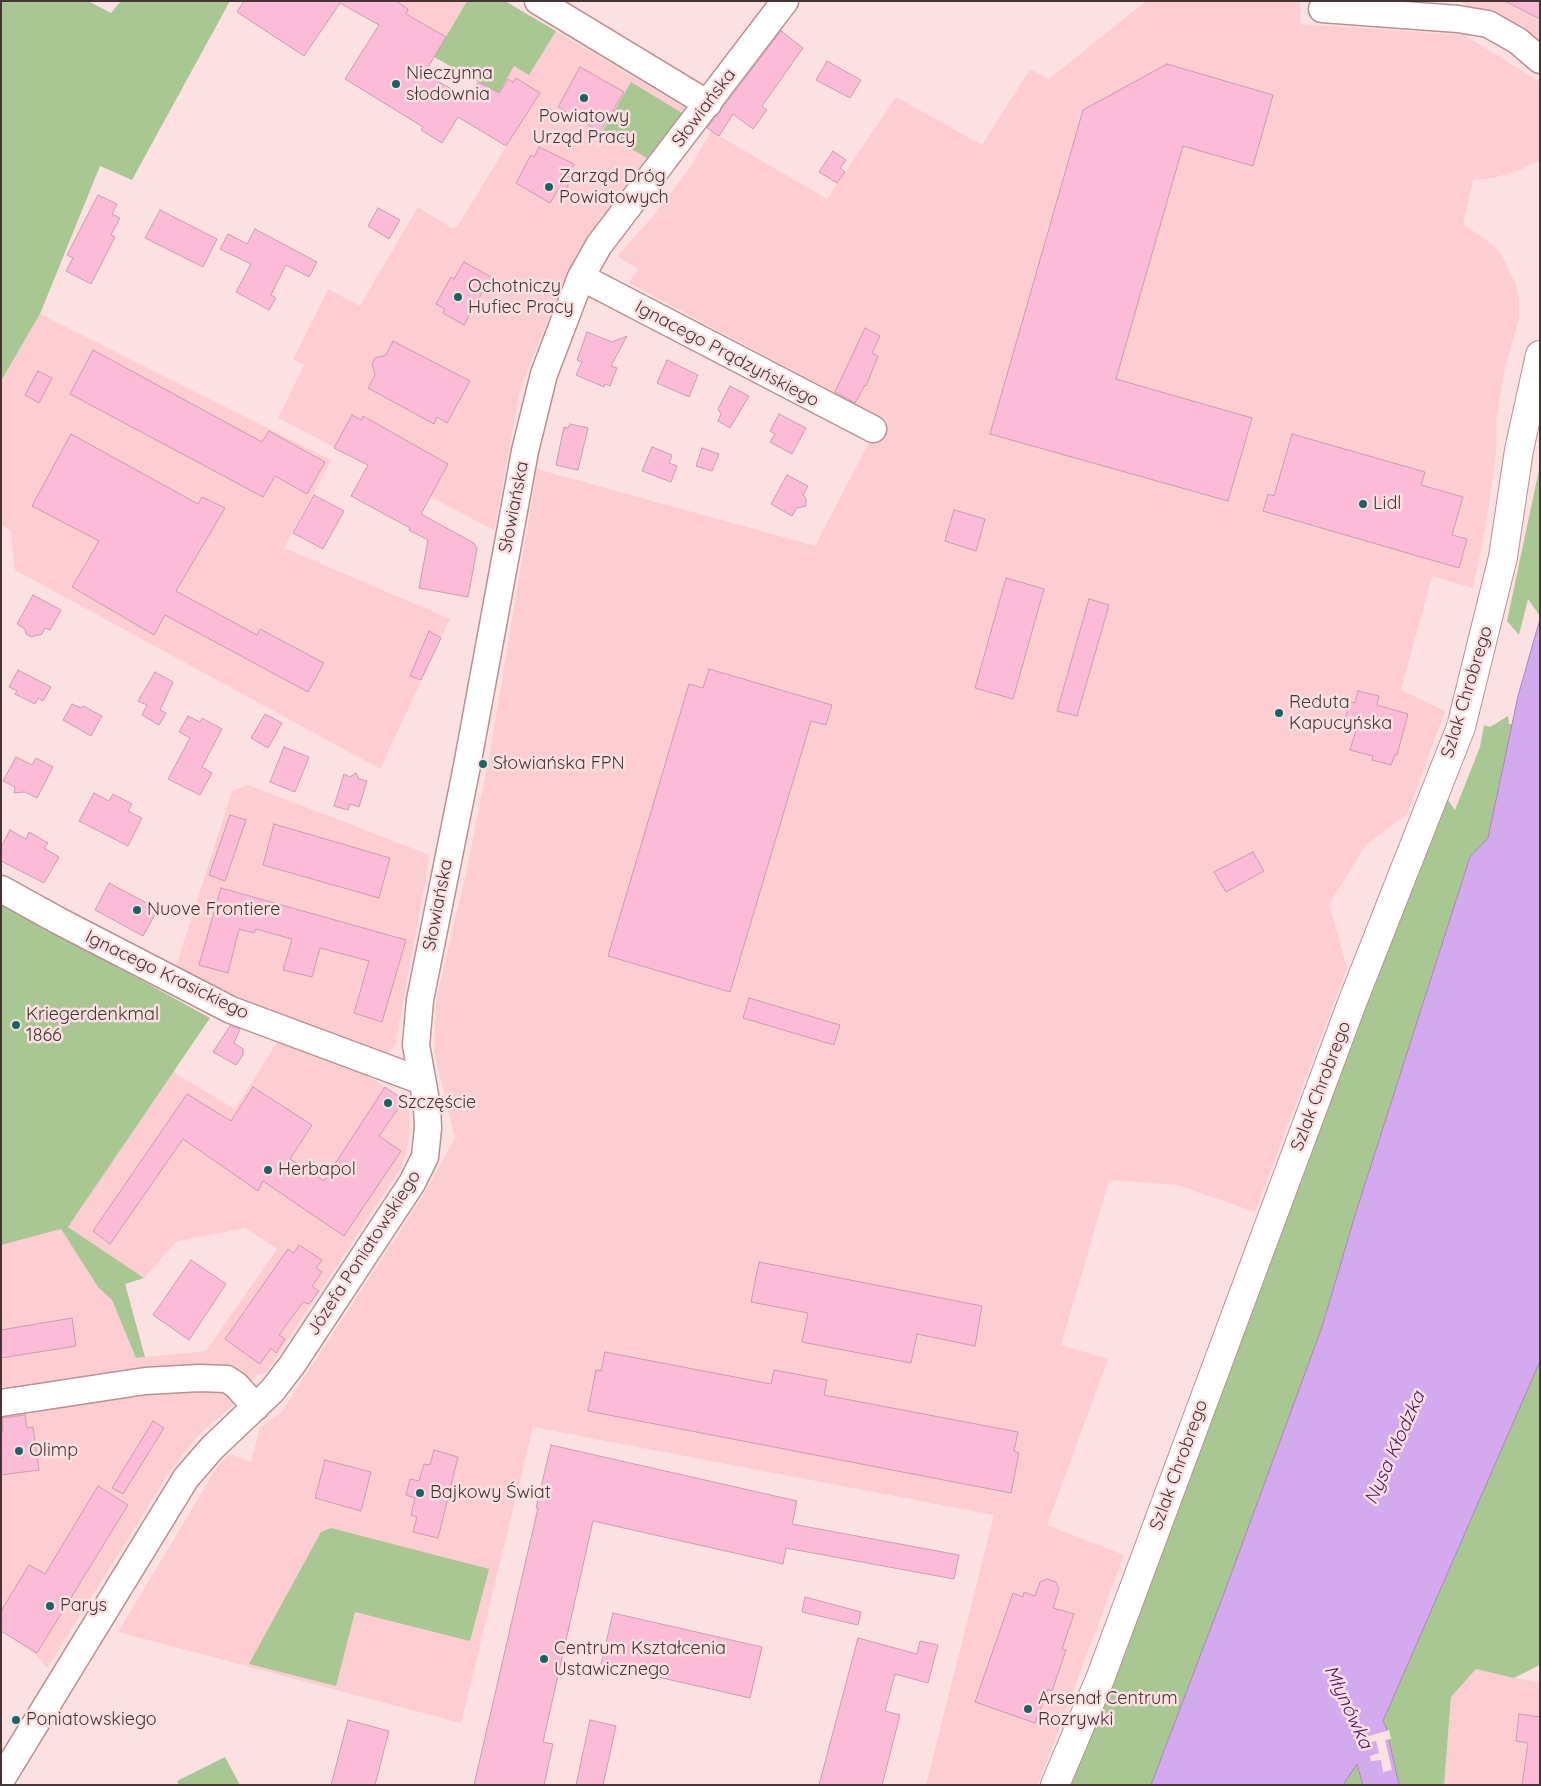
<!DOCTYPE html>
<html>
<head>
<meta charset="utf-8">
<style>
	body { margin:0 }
	#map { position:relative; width:1541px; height:1786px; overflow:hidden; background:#fde0e2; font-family:Quicksand,sans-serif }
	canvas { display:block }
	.frame { position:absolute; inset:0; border:2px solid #473536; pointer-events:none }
</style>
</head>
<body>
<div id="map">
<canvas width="1541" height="1786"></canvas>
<div class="frame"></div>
</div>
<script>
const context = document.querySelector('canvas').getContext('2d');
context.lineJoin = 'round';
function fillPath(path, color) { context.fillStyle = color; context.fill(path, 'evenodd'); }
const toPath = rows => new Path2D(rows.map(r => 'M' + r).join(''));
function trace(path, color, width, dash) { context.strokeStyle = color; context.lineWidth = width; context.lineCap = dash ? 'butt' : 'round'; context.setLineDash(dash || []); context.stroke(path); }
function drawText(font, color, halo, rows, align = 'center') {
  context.font = font + ' Quicksand,sans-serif'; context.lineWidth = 5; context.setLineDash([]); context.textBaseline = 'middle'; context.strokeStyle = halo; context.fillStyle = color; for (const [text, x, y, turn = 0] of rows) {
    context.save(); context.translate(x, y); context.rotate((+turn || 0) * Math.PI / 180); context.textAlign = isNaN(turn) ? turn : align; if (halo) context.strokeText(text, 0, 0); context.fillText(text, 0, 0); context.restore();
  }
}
fillPath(toPath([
	[337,1,467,1,434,57],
	[1146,1,1300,1,1301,24,1464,35,1540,82,1540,160,1520,170,1493,178,1473,180,1463,224,1493,245,1502,256,1515,282,1519,298,1519,318,1505,368,1496,421,1496,454,1486,526,1473,588,1432,576,1401,690,1445,711,1407,814,1366,845,1329,904,1347,968,1255,1212,1178,1185,1109,1180,1061,1345,1108,1359,1047,1525,1124,1555,1038,1785,926,1785,994,1515,533,1427,461,1723,118,1632,219,1464,230,1454,251,1462,260,1428,281,1413,424,1194,455,1138,434,1052,436,1000,466,874,491,747,537,469,815,546,869,442,888,421,629,283,638,269,617,256,655,214,691,166,711,131,827,199,896,97,982,145,1030,69,1049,79],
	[1540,1,1540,55,1461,2,1462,1],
	[556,31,685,108,582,247,564,280,521,386,494,530,278,418,304,365,293,359,328,289,360,306,418,207,452,228,457,227,528,111,499,93,514,65,529,74],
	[40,314,331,460,284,548,450,619,380,769,15,570,10,530,1,525,1,381],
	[248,785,430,855,395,1046,385,1054,240,1005,175,970,232,791],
	[279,1039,354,1066,404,1100,409,1112,409,1141,401,1168,266,1373,256,1375,232,1406,207,1427,190,1445,170,1471,47,1668,36,1655,1,1631,1,1245,61,1229,98,1287,112,1300,136,1358,206,1351,277,1249,245,1228,177,1241,144,1278,68,1227,173,1072,235,1109],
	[1476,1669,1540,1683,1540,1785,1444,1785,1451,1697]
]), '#fcced2');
fillPath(toPath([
	[1,1,88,1,111,13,121,1,230,1,132,180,100,166,40,314,1,381],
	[467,1,505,1,556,31,529,75,514,66,499,93,434,57],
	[631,82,682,113,647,158,602,132],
	[1540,465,1540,616,1528,599,1519,635,1507,621],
	[1508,716,1509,724,1514,724,1488,838,1470,857,1356,1212,1322,1327,1226,1588,1151,1785,1068,1785,1332,1085,1447,799,1455,810,1480,747,1484,725,1490,727],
	[1,903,210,1018,68,1227,144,1278,125,1284,145,1357,136,1358,112,1300,98,1287,61,1229,1,1245],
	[1540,1361,1540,1665,1514,1678,1476,1669,1451,1697,1444,1785,1399,1785,1386,1727,1383,1721],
	[331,1528,489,1569,470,1641,355,1612,336,1686,249,1664,321,1532],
	[225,1757,240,1785,179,1785,177,1781],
	[1357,1764,1363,1785,1343,1785,1346,1778]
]), '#a9c792');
const water = toPath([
	[1540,619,1540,1361,1383,1721,1386,1727,1399,1785,1363,1785,1357,1764,1343,1785,1151,1785,1226,1588,1322,1327,1356,1212,1470,857,1488,838,1518,696,1540,619]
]);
fillPath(water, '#d3aaed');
trace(water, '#a987b6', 1);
fillPath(toPath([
	[1389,1730,1391,1739,1385,1740,1392,1770,1383,1772,1381,1760,1371,1761,1370,1756,1379,1753,1376,1741,1367,1743,1366,1737]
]), '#fde0e2');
const building = toPath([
	[244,1,396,1,408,9,406,14,446,37,424,74,468,98,478,82,499,93,508,79,513,82,516,78,540,93,506,146,458,117,442,143,421,130,423,127,345,79,379,25,340,3,304,56,237,12,244,1],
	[1505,1,1540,1,1540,19,1505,1],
	[781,31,803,48,762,106,767,110,753,129,733,114,719,136,707,128,781,31],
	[827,61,861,80,850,98,816,80,827,61],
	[1167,64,1273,95,1253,166,1183,146,1116,379,1252,418,1228,501,990,434,1083,110,1167,64],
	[580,67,624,92,600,132,558,107,580,67],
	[539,147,574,164,567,176,572,179,564,192,559,188,550,203,516,183,531,155,534,157,539,147],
	[833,151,846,160,840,168,845,172,837,183,819,172,833,151],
	[98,195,117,204,112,214,120,218,111,235,115,237,91,284,66,271,73,258,67,255,98,195],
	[378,208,400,220,389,239,368,226,378,208],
	[160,210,217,239,203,267,145,238,160,210],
	[255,229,317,262,309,277,286,265,271,295,276,298,269,310,236,292,251,264,220,249,228,234,247,244,255,229],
	[464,262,491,277,464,325,443,313,445,309,436,304,451,277,454,279,464,262],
	[865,328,880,336,872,353,878,356,866,386,865,385,855,403,835,392,865,328],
	[587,332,612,342,627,336,611,366,617,368,610,386,605,384,604,387,576,375,582,362,577,360,587,332],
	[393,341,470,381,447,423,437,417,434,424,368,388,375,375,372,364,375,358,386,355,393,341],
	[93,350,262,442,269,431,325,462,307,494,275,476,263,497,70,394,93,350],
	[667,360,698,375,689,397,657,383,667,360],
	[38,371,52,378,39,403,25,395,38,371],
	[730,386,749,396,730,428,718,421,721,414,718,409,730,386],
	[779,414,806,428,792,454,770,442,775,434,770,431,779,414],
	[352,415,361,420,363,416,448,464,421,514,474,543,477,549,468,597,419,588,428,540,409,530,410,528,351,496,368,465,334,448,352,415],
	[570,424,588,428,578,470,556,465,564,427,568,428,570,424],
	[71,434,198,504,202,497,225,508,176,591,257,635,260,629,324,663,308,692,165,615,154,635,72,587,99,541,32,506,71,434],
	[1292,434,1425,472,1421,485,1463,497,1452,535,1467,539,1459,568,1263,511,1268,494,1274,496,1292,434],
	[652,447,672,455,669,463,677,466,671,482,642,471,652,447],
	[702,448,719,454,712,471,696,466,702,448],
	[787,475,808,486,803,495,806,498,806,506,797,508,792,516,771,504,787,475],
	[314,495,344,511,323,549,293,533,314,495],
	[954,510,985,519,976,551,945,541,954,510],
	[1006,578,1044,589,1013,699,975,688,1006,578],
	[33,595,61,610,50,630,45,628,42,634,31,637,26,634,25,629,17,624,33,595],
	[1089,599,1109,605,1077,716,1057,711,1089,599],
	[429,631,441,638,421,680,410,676,429,631],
	[709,669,832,705,826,725,811,721,730,992,608,956,689,684,703,688,709,669],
	[18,670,51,687,43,701,38,698,35,704,15,694,17,691,9,687,18,670],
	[155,672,173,682,160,710,166,713,159,725,142,715,147,705,138,701,155,672],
	[1358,691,1379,696,1377,705,1408,714,1397,755,1395,755,1391,765,1372,760,1373,756,1350,750,1357,727,1344,723,1350,702,1355,703,1358,691],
	[72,704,81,708,83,706,102,716,91,736,63,720,72,704],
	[265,714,282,723,268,748,251,738,265,714],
	[188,716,200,722,202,718,222,729,202,767,212,773,200,795,168,779,190,738,179,732,188,716],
	[284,747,309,757,295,792,270,782,284,747],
	[16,757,32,765,36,758,53,767,37,798,25,792,14,793,15,787,3,781,16,757],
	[356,773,359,779,367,781,359,807,350,804,348,810,334,806,344,774,350,777,356,773],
	[94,793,109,801,113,794,132,804,128,811,142,818,128,846,79,821,94,793],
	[230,815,246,820,225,881,209,875,230,815],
	[274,824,390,858,379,898,263,865,274,824],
	[10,830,26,839,29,832,48,843,44,848,59,857,44,883,1,861,1,847,10,830],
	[1253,852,1264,871,1226,892,1214,872,1253,852],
	[109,883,158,909,143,936,95,910,109,883],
	[221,888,406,940,382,1022,354,1013,369,961,320,948,312,977,283,970,292,939,256,929,254,933,239,929,228,973,199,965,221,888],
	[749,998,840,1025,834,1045,743,1018,749,998],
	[230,1026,240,1029,234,1043,243,1049,243,1055,236,1065,213,1052,230,1026],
	[253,1087,312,1125,290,1159,324,1181,385,1087,404,1100,379,1136,401,1151,344,1236,263,1181,258,1191,183,1139,110,1244,93,1231,187,1094,231,1121,253,1087],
	[299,1245,322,1260,316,1268,322,1272,312,1286,319,1291,309,1304,303,1302,279,1335,285,1339,276,1353,271,1348,260,1364,225,1339,288,1249,294,1253,299,1245],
	[191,1260,226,1284,189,1340,153,1315,191,1260],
	[759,1262,982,1306,975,1346,917,1334,911,1363,802,1342,808,1313,751,1302,759,1262],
	[72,1318,76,1346,1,1358,1,1330,72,1318],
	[605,1352,771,1384,774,1370,827,1380,824,1395,1018,1432,1014,1451,1019,1453,1011,1493,588,1411,596,1370,601,1371,605,1352],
	[25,1415,27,1428,33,1427,39,1470,1,1475,1,1431,3,1431,2,1418,25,1415],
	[153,1421,164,1428,123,1494,112,1488,153,1421],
	[551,1445,797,1501,792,1524,959,1555,954,1579,786,1548,783,1564,593,1521,543,1742,553,1744,544,1785,474,1785,538,1508,536,1508,551,1445],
	[434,1450,458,1457,438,1538,413,1532,417,1517,411,1515,415,1498,406,1495,410,1479,419,1481,424,1464,430,1465,434,1450],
	[325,1460,371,1472,361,1511,315,1498,325,1460],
	[98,1486,128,1505,37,1653,1,1631,1,1611,29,1565,45,1574,98,1486],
	[1047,1579,1056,1582,1059,1589,1053,1608,1074,1614,1062,1649,1066,1650,1052,1691,1048,1689,1035,1723,975,1702,1013,1593,1023,1597,1024,1592,1035,1596,1040,1582,1047,1579],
	[805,1597,861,1612,858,1625,802,1612,805,1597],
	[613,1613,762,1647,750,1698,601,1664,613,1613],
	[858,1638,917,1654,920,1641,938,1645,928,1683,895,1674,885,1711,900,1715,882,1785,819,1785,858,1638],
	[1519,1714,1540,1717,1540,1785,1522,1785,1528,1743,1516,1741,1519,1714],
	[348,1720,389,1731,375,1785,331,1785,348,1720],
	[590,1720,616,1726,603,1785,576,1785,590,1720]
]);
fillPath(building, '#fcbbd7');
trace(building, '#c99fb0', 1);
const minor = toPath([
	[538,1,708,104],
	[1322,9,1458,19,1488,24,1518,41,1540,60],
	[581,277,873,429],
	[1,889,59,921,231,1010,422,1081],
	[1,1403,145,1381,199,1378,227,1379,236,1385,256,1407],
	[1,1780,186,1478,212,1448,272,1391,292,1365,412,1183,425,1157,428,1128,427,1106,416,1045,420,1000,467,766,525,451,544,374,581,277,599,245,785,1]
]);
const major = toPath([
	[1055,1785,1100,1679,1352,1003,1461,727,1503,557,1519,450,1540,355]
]);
trace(minor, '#bc8f93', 29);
trace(major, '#bc8f93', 30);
trace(minor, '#fff', 26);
trace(major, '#fff', 28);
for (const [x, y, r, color] of [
	[396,84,5,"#176563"],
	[584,98,5,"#176563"],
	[549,187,5,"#176563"],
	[458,297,5,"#176563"],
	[1363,504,5,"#176563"],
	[1279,713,5,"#176563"],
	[483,764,5,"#176563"],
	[137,910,5,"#176563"],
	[16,1025,5,"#176563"],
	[388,1103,5,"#176563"],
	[268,1170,5,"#176563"],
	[19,1451,5,"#176563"],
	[420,1493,5,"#176563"],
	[50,1606,5,"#176563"],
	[544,1659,5,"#176563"],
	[1028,1709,5,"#176563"],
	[16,1720,5,"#176563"]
]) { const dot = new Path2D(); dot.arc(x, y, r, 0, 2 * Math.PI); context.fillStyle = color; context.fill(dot); trace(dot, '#fde0e2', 2); }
drawText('18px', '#473536', '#fde0e2', [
	["Nieczynna",406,74],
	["słodownia",406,95],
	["Powiatowy",584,117,"center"],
	["Urząd Pracy",584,138,"center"],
	["Zarząd Dróg",559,177],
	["Powiatowych",559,198],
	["Ochotniczy",468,287],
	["Hufiec Pracy",468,308],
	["Lidl",1373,504],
	["Reduta",1289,703],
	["Kapucyńska",1289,724],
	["Słowiańska FPN",493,764],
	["Nuove Frontiere",147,910],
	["Kriegerdenkmal",26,1015],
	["1866",26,1036],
	["Szczęście",398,1103],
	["Herbapol",278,1170],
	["Olimp",29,1451],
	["Bajkowy Świat",430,1493],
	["Parys",60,1606],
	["Centrum Kształcenia",554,1649],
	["Ustawicznego",554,1670],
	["Arsenał Centrum",1038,1699],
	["Rozrywki",1038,1720],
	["Poniatowskiego",26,1720]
], 'left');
drawText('18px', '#473536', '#fde0e2', [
	["Słowiańska",704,108,-53],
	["Ignacego Prądzyńskiego",727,354,28],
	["Słowiańska",514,507,-79],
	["Szlak Chrobrego",1467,692,-73],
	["Słowiańska",438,905,-79],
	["Ignacego Krasickiego",167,975,26],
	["Szlak Chrobrego",1321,1086,-69],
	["Józefa Poniatowskiego",364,1253,-57],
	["Szlak Chrobrego",1179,1465,-70]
]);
drawText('italic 19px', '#4b1664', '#fde0e2', [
	["Nysa Kłodzka",1395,1448,-66],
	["Młynówka",1348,1707,65]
]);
</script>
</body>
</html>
